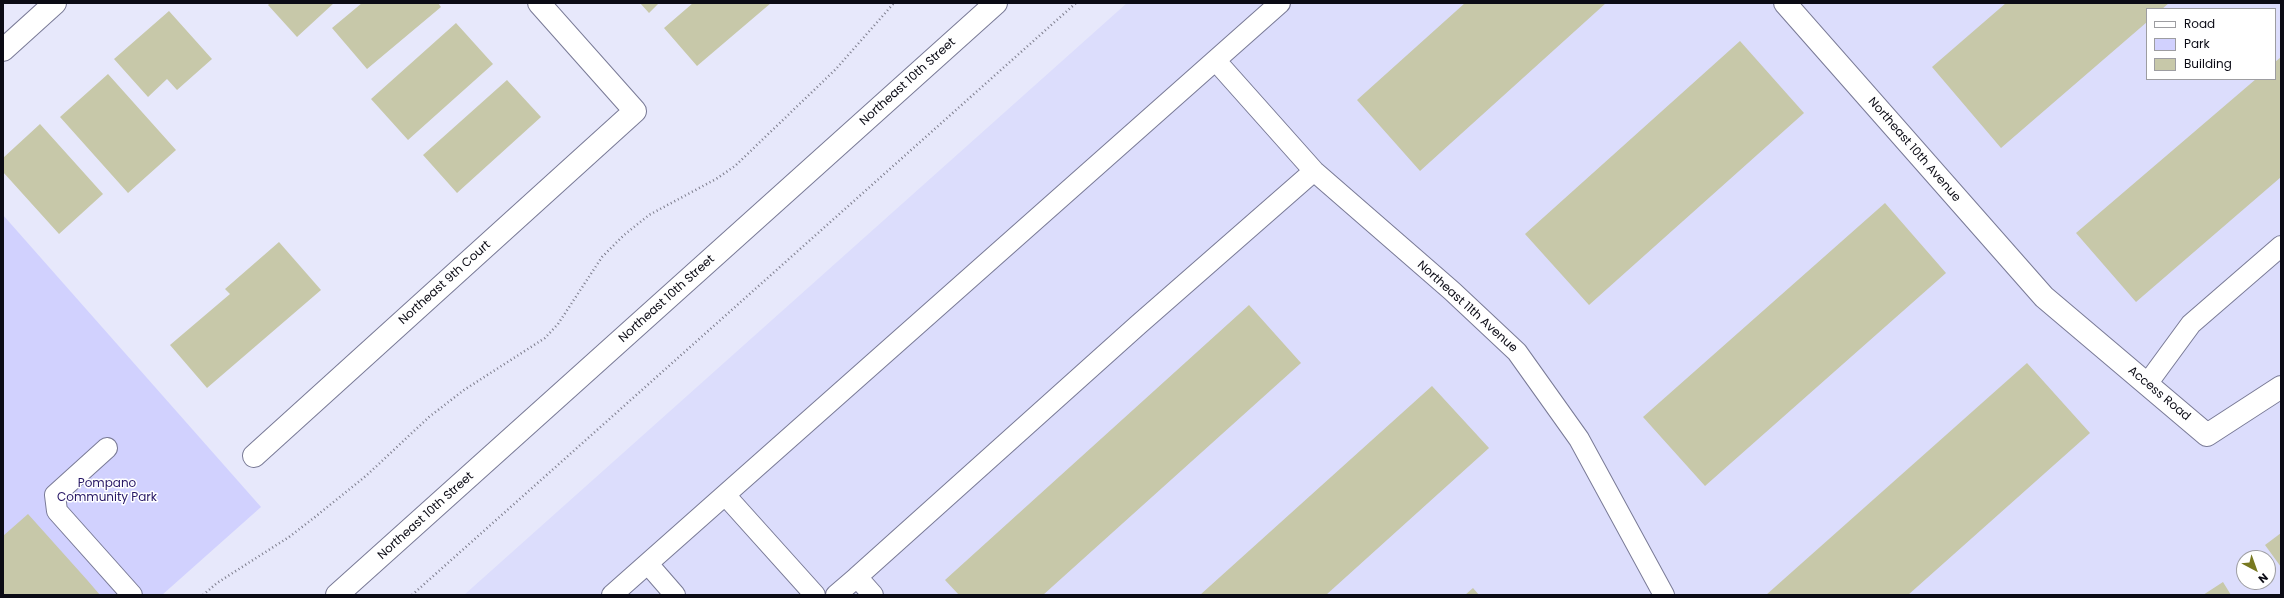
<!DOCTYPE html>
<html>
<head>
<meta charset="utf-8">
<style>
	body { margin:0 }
	#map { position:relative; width:2284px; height:598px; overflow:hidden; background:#e7e8fb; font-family:Poppins,sans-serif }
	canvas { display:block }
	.frame { position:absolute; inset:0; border:4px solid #0b0b15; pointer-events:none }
	.legend { position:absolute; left:2146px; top:8px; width:130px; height:72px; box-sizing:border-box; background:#fff; border:1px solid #9d9da1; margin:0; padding:5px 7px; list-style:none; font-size:12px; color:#0b0b15 }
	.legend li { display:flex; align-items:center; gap:8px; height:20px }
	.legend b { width:20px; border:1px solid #9d9da1 }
	.north { position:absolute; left:2236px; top:550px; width:40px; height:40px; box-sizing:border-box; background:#fff; border:1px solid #9d9da1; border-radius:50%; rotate:139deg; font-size:11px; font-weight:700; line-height:16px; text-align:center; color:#0b0b15 }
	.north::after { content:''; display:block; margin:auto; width:14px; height:18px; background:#787920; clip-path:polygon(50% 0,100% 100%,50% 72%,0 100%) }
</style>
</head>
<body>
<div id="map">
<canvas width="2284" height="598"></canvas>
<div class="frame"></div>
<ul class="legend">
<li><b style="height:5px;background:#fff"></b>Road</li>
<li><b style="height:11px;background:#d1d1fe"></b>Park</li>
<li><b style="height:11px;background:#c7c8a9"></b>Building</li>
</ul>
<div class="north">N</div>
</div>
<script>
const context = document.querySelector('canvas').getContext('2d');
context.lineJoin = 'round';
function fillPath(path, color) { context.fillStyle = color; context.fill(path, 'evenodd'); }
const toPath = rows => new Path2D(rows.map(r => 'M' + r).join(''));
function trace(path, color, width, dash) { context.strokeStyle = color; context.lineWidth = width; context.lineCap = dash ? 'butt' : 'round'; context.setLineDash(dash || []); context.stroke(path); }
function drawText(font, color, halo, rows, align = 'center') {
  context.font = font + ' Poppins,sans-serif'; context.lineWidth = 3; context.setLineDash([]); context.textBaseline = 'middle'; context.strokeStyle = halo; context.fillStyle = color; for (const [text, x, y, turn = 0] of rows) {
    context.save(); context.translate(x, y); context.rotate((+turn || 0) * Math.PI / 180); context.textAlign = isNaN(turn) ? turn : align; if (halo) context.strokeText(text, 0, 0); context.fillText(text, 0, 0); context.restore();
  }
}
fillPath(toPath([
	[1127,3,2281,3,2281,595,464,595],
	[2147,9,2275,9,2275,79,2147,79],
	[2244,558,2268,558,2268,582,2244,582]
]), '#dcddfc');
fillPath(toPath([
	[3,215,261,507,162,595,3,595]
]), '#d1d1fe');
fillPath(toPath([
	[270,3,334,3,297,37,268,5],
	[362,3,438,3,441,7,367,69,332,28],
	[640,3,659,3,649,13],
	[693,3,771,3,697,66,664,28],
	[1465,3,1606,3,1420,171,1357,100],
	[2006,3,2169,3,2162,9,2147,9,2147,22,2001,148,1932,67],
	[169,11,212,59,177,90,167,79,148,97,114,59],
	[456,23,493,64,408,140,371,99],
	[1740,41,1804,113,1589,305,1525,234],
	[2281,57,2281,177,2136,302,2076,233,2256,79,2275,79,2275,62],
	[108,74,176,150,128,193,60,117],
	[507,80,541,117,457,193,423,155],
	[40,124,103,194,59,234,3,172,3,158],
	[1885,203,1946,273,1705,486,1643,417],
	[279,242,321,290,207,388,170,345,230,294,225,289],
	[1249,305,1301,363,1043,595,959,595,945,580],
	[2027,363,2090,433,1908,595,1766,595],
	[1432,386,1489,448,1326,595,1200,595],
	[28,514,88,581,100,595,3,595,3,536],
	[2281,533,2281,567,2265,545],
	[2223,582,2231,595,2203,595],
	[1473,588,1479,595,1465,595]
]), '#c7c8a9');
const service = toPath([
	[1216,61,1314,171,1452,291,1517,352,1579,439,1664,595],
	[2147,384,2191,324,2281,246],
	[107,448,55,495,57,511,132,595],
	[726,496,815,595],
	[648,564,675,595],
	[857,577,1138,325,1314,171],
	[612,595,1280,3],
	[836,595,857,577,873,595]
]);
const minor = toPath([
	[1785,3,2044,297,2207,435,2281,387],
	[3,50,55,3],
	[254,456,635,111,539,3]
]);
const tertiary = toPath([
	[337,595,996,3]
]);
trace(service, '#797a96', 22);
trace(minor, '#797a96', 24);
trace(tertiary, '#797a96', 24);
trace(toPath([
	[203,595,217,583,289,537,315,517,367,475,429,417,464,390,545,338,558,324,602,257,624,235,649,215,716,179,735,166,836,69,894,3],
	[412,595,1076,3]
]), '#7b7b8a', 2.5, [1, 3]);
trace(service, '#fff', 20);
trace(minor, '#fff', 22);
trace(tertiary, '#fff', 22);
drawText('12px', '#0b0b15', '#fff', [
	["Northeast 10th Street",908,82,-42],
	["Northeast 10th Avenue",1914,150,49],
	["Northeast 9th Court",445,283,-42],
	["Northeast 10th Street",667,299,-42],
	["Northeast 11th Avenue",1467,307,42],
	["Access Road",2159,394,40],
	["Northeast 10th Street",426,516,-42]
]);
drawText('12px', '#271765', '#fff', [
	["Pompano",107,484],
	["Community Park",107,498]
]);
</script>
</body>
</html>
